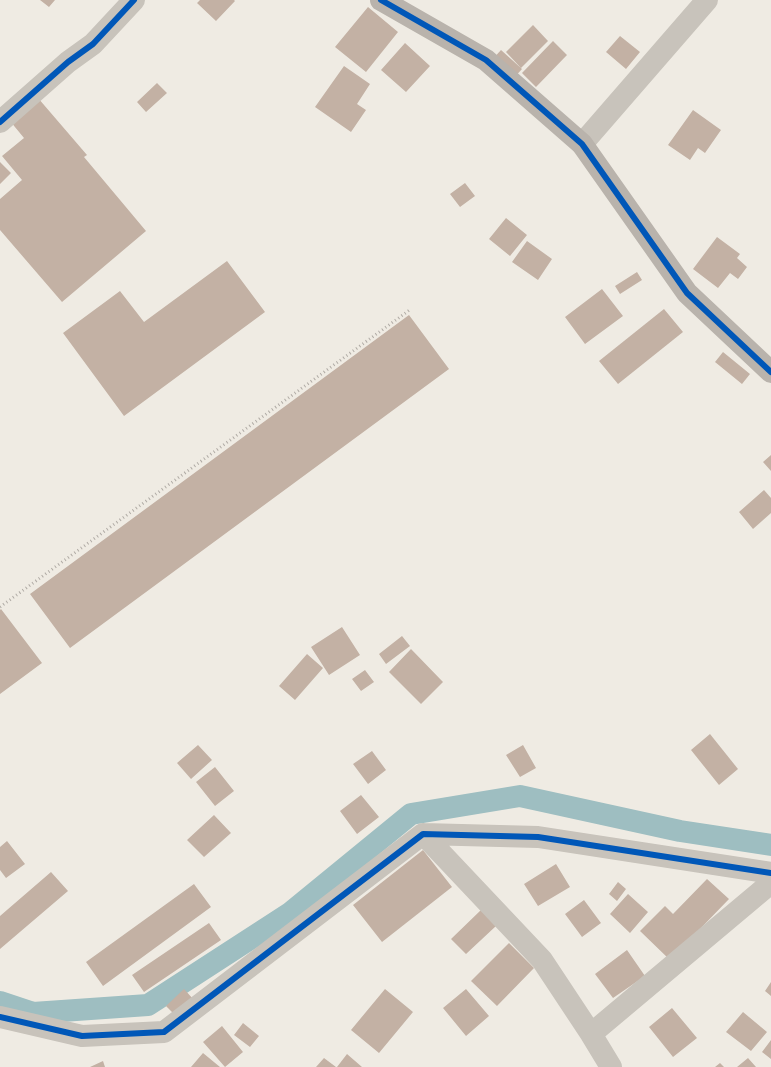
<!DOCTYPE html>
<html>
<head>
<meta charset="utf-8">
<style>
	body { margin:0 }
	canvas { display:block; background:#efebe3 }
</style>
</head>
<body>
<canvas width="771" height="1067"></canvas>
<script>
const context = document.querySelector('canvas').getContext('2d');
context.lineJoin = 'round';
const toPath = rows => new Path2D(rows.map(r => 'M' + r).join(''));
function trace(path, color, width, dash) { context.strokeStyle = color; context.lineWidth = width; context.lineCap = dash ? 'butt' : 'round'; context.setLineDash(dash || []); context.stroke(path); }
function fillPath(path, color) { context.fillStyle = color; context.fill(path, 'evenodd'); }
trace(toPath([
	[0,1002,33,1013,148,1005,290,913,411,814,520,796,680,831,771,845]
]), '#9ebec1', 22);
fillPath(toPath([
	[40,0,55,0,49,7],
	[200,0,234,0,235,1,216,21,197,3],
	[368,7,398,32,366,72,335,47],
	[533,25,548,41,521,68,506,52],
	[620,36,640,52,626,69,606,52],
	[553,41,567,55,536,87,522,73],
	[405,43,430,66,406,92,381,70],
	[501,50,522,69,511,81,490,62],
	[344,66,370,84,357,104,366,110,351,132,315,107],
	[157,83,167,93,146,112,137,102],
	[38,98,87,155,84,157,146,231,62,302,0,230,0,199,22,180,2,156,24,138,10,121],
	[693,110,721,130,705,153,698,148,690,160,668,145],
	[0,162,11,173,0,184],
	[465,183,475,196,460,207,450,194],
	[506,218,527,235,510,256,489,239],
	[717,237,740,254,737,258,747,267,738,279,730,273,718,288,693,269],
	[527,241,552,259,538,280,512,262],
	[227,261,265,312,124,416,63,333,120,291,144,322],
	[637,272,642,280,620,294,615,286],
	[602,289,623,316,585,344,565,317],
	[664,309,683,332,618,384,599,361],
	[409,315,449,369,70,648,30,594],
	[723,352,750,374,742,384,715,362],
	[771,455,771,471,763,462],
	[764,490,771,498,771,513,753,529,739,512],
	[1,609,42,663,0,694,0,610],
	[342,627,360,655,329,675,311,647],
	[402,636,410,646,386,664,379,654],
	[411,649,443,682,421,704,389,672],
	[307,654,323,668,295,700,279,686],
	[365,670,374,682,361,691,352,679],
	[710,734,738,769,719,785,691,750],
	[198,745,212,760,191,779,177,763],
	[523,745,536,768,520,777,506,755],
	[372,751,386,770,368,784,353,764],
	[215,767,234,791,215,806,196,782],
	[361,795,379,817,357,834,340,811],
	[214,815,231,833,204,857,187,840],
	[7,841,25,864,6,878,0,870,0,847],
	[423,850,452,887,382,942,353,905],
	[556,864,570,887,538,906,524,884],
	[51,872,68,891,0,949,0,916],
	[707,879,729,899,670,960,640,931,665,906,673,914],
	[618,882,626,889,617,901,609,894],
	[194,884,211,907,103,986,86,962],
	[628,894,648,912,630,933,610,914],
	[584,900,601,923,582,937,565,914],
	[481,910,496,926,466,954,451,939],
	[209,923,221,940,144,992,132,975],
	[509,943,534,968,497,1006,471,981],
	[627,950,645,976,613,998,595,974],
	[771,982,771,996,765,991],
	[184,989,194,1000,176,1016,166,1006],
	[385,989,413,1012,379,1053,351,1030],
	[466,989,489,1016,466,1036,443,1008],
	[672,1008,697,1038,673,1057,649,1027],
	[743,1012,767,1032,751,1051,726,1032],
	[243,1023,259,1036,250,1047,234,1035],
	[222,1026,243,1052,225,1067,203,1042],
	[771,1040,771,1059,762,1052],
	[203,1053,220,1067,191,1067],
	[347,1054,362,1067,337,1067],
	[324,1058,336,1067,316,1067],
	[748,1058,756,1067,737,1067],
	[103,1061,105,1067,90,1067],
	[720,1063,724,1067,715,1067]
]), '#c3b1a4');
trace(toPath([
	[0,122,68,62,93,44,134,0],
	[582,144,707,0],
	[423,834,542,960,591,1034,611,1067],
	[0,1017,82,1036,164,1032,423,834,538,837,771,873],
	[591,1034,771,883]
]), '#c8c3bb', 22);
trace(toPath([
	[381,0,486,60,582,144,687,293,771,372]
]), '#b9b3ac', 22);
trace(toPath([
	[0,607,411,309]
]), '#b0aba5', 3, [1, 3]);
trace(toPath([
	[381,0,486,60,582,144,687,293,771,372],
	[0,122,68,62,93,44,134,0],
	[0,1017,82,1036,164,1032,423,834,538,837,771,873]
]), '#0057b8', 6);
</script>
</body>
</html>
